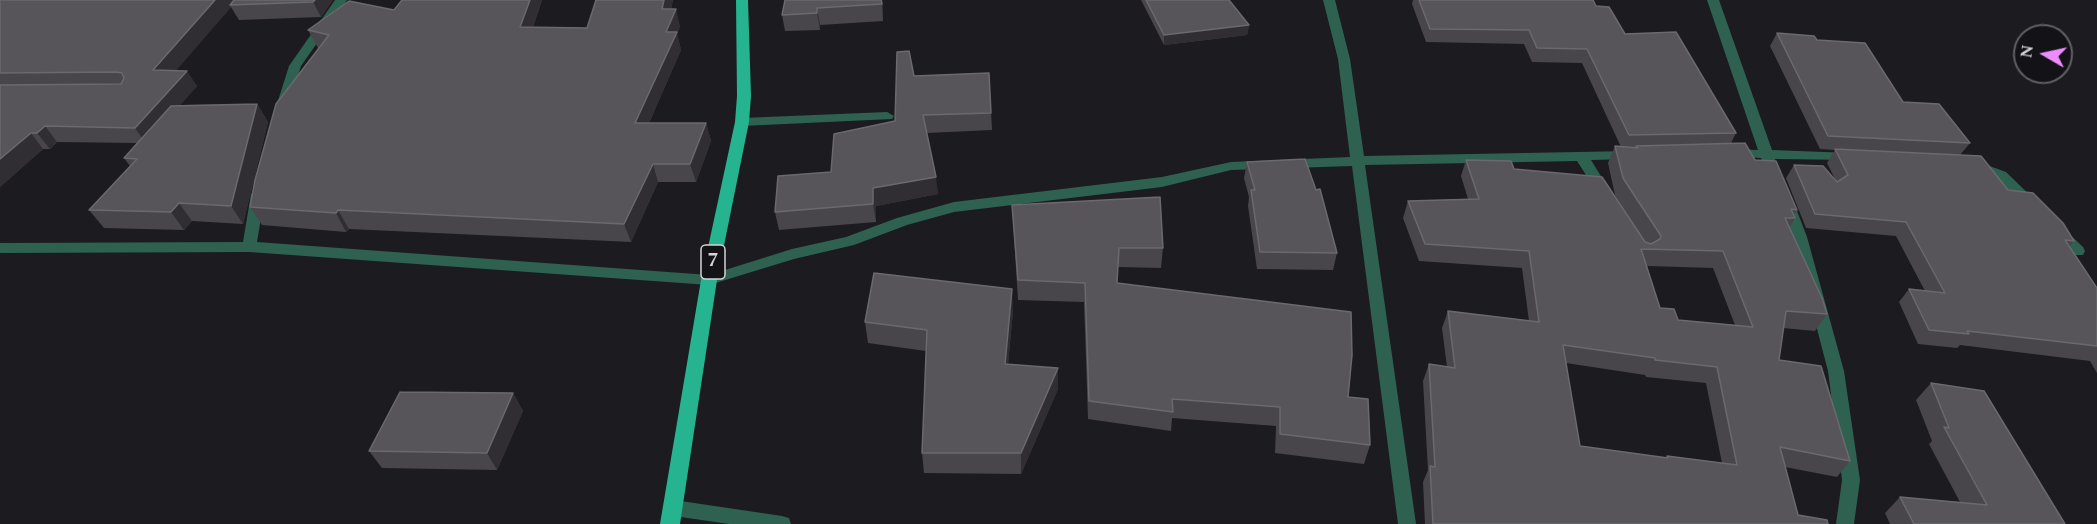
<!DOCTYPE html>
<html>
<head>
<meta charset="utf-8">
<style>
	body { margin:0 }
	#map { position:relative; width:2097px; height:524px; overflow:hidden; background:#1c1b1f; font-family:Spectral,serif }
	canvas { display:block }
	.north { position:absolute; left:2013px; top:24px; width:60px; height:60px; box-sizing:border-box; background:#131216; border:2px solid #605f63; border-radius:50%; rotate:279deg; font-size:16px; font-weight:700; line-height:24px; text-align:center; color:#d4d3d6 }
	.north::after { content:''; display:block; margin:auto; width:21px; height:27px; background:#eb8dfc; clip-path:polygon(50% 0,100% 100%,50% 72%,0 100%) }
</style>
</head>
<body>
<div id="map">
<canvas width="2097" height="524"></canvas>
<div class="north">N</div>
</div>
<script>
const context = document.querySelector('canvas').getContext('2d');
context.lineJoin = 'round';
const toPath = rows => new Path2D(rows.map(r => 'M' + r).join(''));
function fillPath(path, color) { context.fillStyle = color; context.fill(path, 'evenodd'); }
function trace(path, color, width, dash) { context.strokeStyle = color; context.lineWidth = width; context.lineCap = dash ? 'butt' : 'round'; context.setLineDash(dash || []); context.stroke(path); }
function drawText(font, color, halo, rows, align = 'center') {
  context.font = font + ' Spectral,serif'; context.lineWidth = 4.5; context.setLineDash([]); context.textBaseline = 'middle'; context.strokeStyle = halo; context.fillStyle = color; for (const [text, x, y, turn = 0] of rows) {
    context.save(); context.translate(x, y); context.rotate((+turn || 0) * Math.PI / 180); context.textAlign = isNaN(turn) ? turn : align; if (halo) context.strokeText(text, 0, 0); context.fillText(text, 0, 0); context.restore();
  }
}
fillPath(toPath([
	[335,0,347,0,301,66,288,107,287,110,277,110,276,107,289,66,335,0],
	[1323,0,1335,0,1350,59,1364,156,1631,151,1638,155,1631,159,1591,160,1612,194,1605,199,1600,197,1577,161,1365,165,1416,524,1398,524,1352,166,1231,170,1162,187,954,212,907,225,854,245,794,259,709,285,249,252,0,253,0,243,243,242,251,194,258,189,265,194,257,242,709,275,792,249,846,237,897,218,954,202,1162,177,1231,162,1350,157,1338,59,1323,0],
	[1707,0,1719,0,1772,150,1850,153,1857,157,1855,160,1775,159,1774,164,1769,165,1764,164,1761,158,1725,156,1723,153,1725,150,1730,149,1758,150,1707,0],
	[887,112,894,116,892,119,742,126,735,122,742,118,887,112],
	[1973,160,2006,172,2038,203,2040,206,2038,209,2028,209,1996,178,1968,167,1966,164,1968,161,1973,160],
	[1787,198,1794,203,1807,237,1844,371,1860,480,1854,524,1836,524,1842,480,1828,371,1793,237,1780,203,1787,198],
	[2058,227,2063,228,2083,247,2085,251,2083,255,2073,255,2053,236,2051,232,2053,228,2058,227],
	[674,500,782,516,789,518,791,524,729,524,674,516,668,514,665,508,668,502,674,500]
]), '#2e6150');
fillPath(toPath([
	[736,0,748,0,751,96,749,122,717,280,680,524,660,524,701,280,735,122,737,96,736,0]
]), '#26b490');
fillPath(toPath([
	[0,0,333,0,321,17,239,20,231,7,176,70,197,86,180,105,257,104,268,122,243,224,192,221,184,230,104,228,89,210,130,166,124,158,137,143,57,142,50,149,43,149,0,187],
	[402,0,542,0,533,27,587,28,596,0,673,0,671,9,680,26,677,34,681,50,649,123,706,123,711,141,696,182,658,182,631,242,349,229,346,232,262,225,250,207,318,48,308,30,394,10],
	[785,0,883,0,883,21,820,25,820,30,785,31,782,15],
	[1141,0,1229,0,1249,25,1247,35,1164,45],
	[1413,0,1593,0,1596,6,1625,34,1736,133,1731,143,1755,160,1797,210,1794,215,1795,218,1790,227,1827,314,1815,331,1783,328,1779,360,1850,461,1837,477,1785,467,1798,515,1828,524,1425,524,1423,482,1428,470,1423,381,1429,364,1447,367,1442,328,1448,311,1529,321,1522,268,1419,261,1403,218,1408,201,1468,199,1461,176,1466,160,1514,169,1645,243,1615,195,1608,163,1615,146,1621,147,1582,63,1532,62,1524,44,1426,42,1412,4],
	[1647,266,1713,268,1735,325,1678,320,1660,308],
	[1566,363,1645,375,1646,377,1706,383,1722,463,1667,456,1666,458,1580,446],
	[1777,33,1817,40,1903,102,1970,143,1960,155,2008,190,2074,241,2069,247,2097,288,2097,373,2090,361,1960,345,1957,348,1918,344,1899,302,1909,289,1925,291,1896,236,1806,228,1786,178,1794,165,1836,181,1827,163,1835,150,1820,149,1770,46],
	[989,73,992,130,927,133,938,194,876,206,876,222,779,230,775,212,831,172,895,121,914,76],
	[1247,162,1337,253,1333,270,1257,269,1248,206,1249,197,1244,178],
	[1012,205,1163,248,1161,268,1118,267,1117,283,1348,397,1370,445,1364,464,1275,453,1276,426,1172,418,1171,431,1088,419,1084,302,1018,300],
	[1013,311,1008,364,1058,368,1058,389,1021,474,924,473,922,453,926,351,868,343,865,322],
	[1931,383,2065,524,1890,524,1885,513,1900,497,1960,502,1929,444,1932,441,1916,400],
	[513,393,523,411,497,470,382,468,369,451]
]), '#48464a');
fillPath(toPath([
	[215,0,237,0,230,5,231,7,163,86,153,70],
	[315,0,333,0,321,17,313,2],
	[530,0,542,0,527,44,520,27],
	[664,0,673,0,667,26,662,9],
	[881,0,883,0,883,21,882,4],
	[817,8,820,25,820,30,817,13],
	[676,9,680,26,677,34,681,50,641,141,635,123,666,32],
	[1249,25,1247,35,1164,45,1164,35],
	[187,71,197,86,146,144,135,128],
	[257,104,268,122,243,224,231,206],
	[706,123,711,141,696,182,690,164],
	[45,126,57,142,50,149,37,133],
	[31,133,43,149,0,187,0,159],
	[653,164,658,182,631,242,624,224],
	[936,177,938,194,876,206,876,222,873,204,873,188],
	[179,203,192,221,184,230,171,212],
	[338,210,349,229,346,232,336,213],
	[1012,289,1013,311,1006,385,1005,364],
	[1058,368,1058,389,1021,474,1021,453],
	[513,393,523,411,497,470,487,453]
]), '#302e33');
const building = toPath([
	[0,0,215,0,153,70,187,71,135,128,45,126,37,133,31,133,0,159,0,85,121,84,124,78,122,73,116,72,0,73,0,0],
	[234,0,315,0,313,2,230,5,234,0],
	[402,0,530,0,520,27,587,28,596,0,664,0,662,9,676,9,666,32,677,32,635,123,706,123,690,164,653,164,624,224,338,210,336,213,250,207,255,180,276,104,329,35,308,30,349,1,394,10,402,0],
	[785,0,881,0,882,4,817,8,817,13,782,15,785,0],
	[1146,0,1229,0,1249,25,1164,35,1146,0],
	[1419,0,1593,0,1596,6,1609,7,1625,34,1676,32,1736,133,1629,135,1587,49,1537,48,1529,30,1430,29,1419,0],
	[1777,33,1814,36,1817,40,1865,43,1903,102,1939,104,1970,143,1828,136,1777,33],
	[909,51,914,76,989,73,991,113,923,115,936,177,873,188,873,204,775,212,778,176,831,172,834,134,895,121,897,52,909,51],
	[257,104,231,206,179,203,171,212,89,210,137,159,124,158,171,106,257,104],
	[1745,143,1755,160,1776,161,1797,210,1791,209,1795,218,1785,218,1822,298,1827,314,1786,311,1779,360,1821,366,1850,461,1780,447,1798,515,1827,520,1828,524,1433,524,1430,466,1435,467,1429,364,1455,368,1448,311,1539,322,1529,251,1425,244,1408,201,1479,199,1466,160,1511,161,1514,169,1602,177,1645,242,1651,244,1660,239,1661,236,1623,178,1615,146,1638,148,1636,146,1745,143],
	[1641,249,1723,251,1753,327,1678,320,1674,309,1660,308,1641,249],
	[1563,345,1655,358,1655,360,1717,367,1737,465,1667,456,1668,458,1580,446,1563,345],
	[1835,149,1981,156,2008,190,2033,193,2063,223,2074,241,2065,240,2097,288,2097,346,1967,331,1969,334,1929,330,1909,289,1945,293,1906,222,1815,214,1794,165,1823,166,1837,182,1848,175,1835,149],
	[1305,159,1316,190,1320,189,1337,253,1260,252,1251,190,1255,190,1247,162,1305,159],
	[1160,197,1163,248,1119,248,1117,283,1351,312,1352,355,1348,397,1368,399,1370,445,1280,434,1280,407,1172,399,1173,412,1089,401,1085,283,1018,280,1012,205,1160,197],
	[874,273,1012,289,1005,364,1058,368,1021,453,922,453,927,330,865,322,874,273],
	[1931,383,1984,391,2065,524,1914,524,1900,497,1987,505,1944,427,1949,428,1931,383],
	[400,392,513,393,487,453,369,451,400,392]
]);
fillPath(building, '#57555a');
trace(building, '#6a696d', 1.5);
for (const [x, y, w] of [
	[713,262,24]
]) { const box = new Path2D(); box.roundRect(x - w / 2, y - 17, w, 34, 4.5); context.fillStyle = '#131216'; context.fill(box); trace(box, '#d4d3d6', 1.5); }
drawText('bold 20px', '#d4d3d6', null, [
	["7",713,262]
]);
</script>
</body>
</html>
